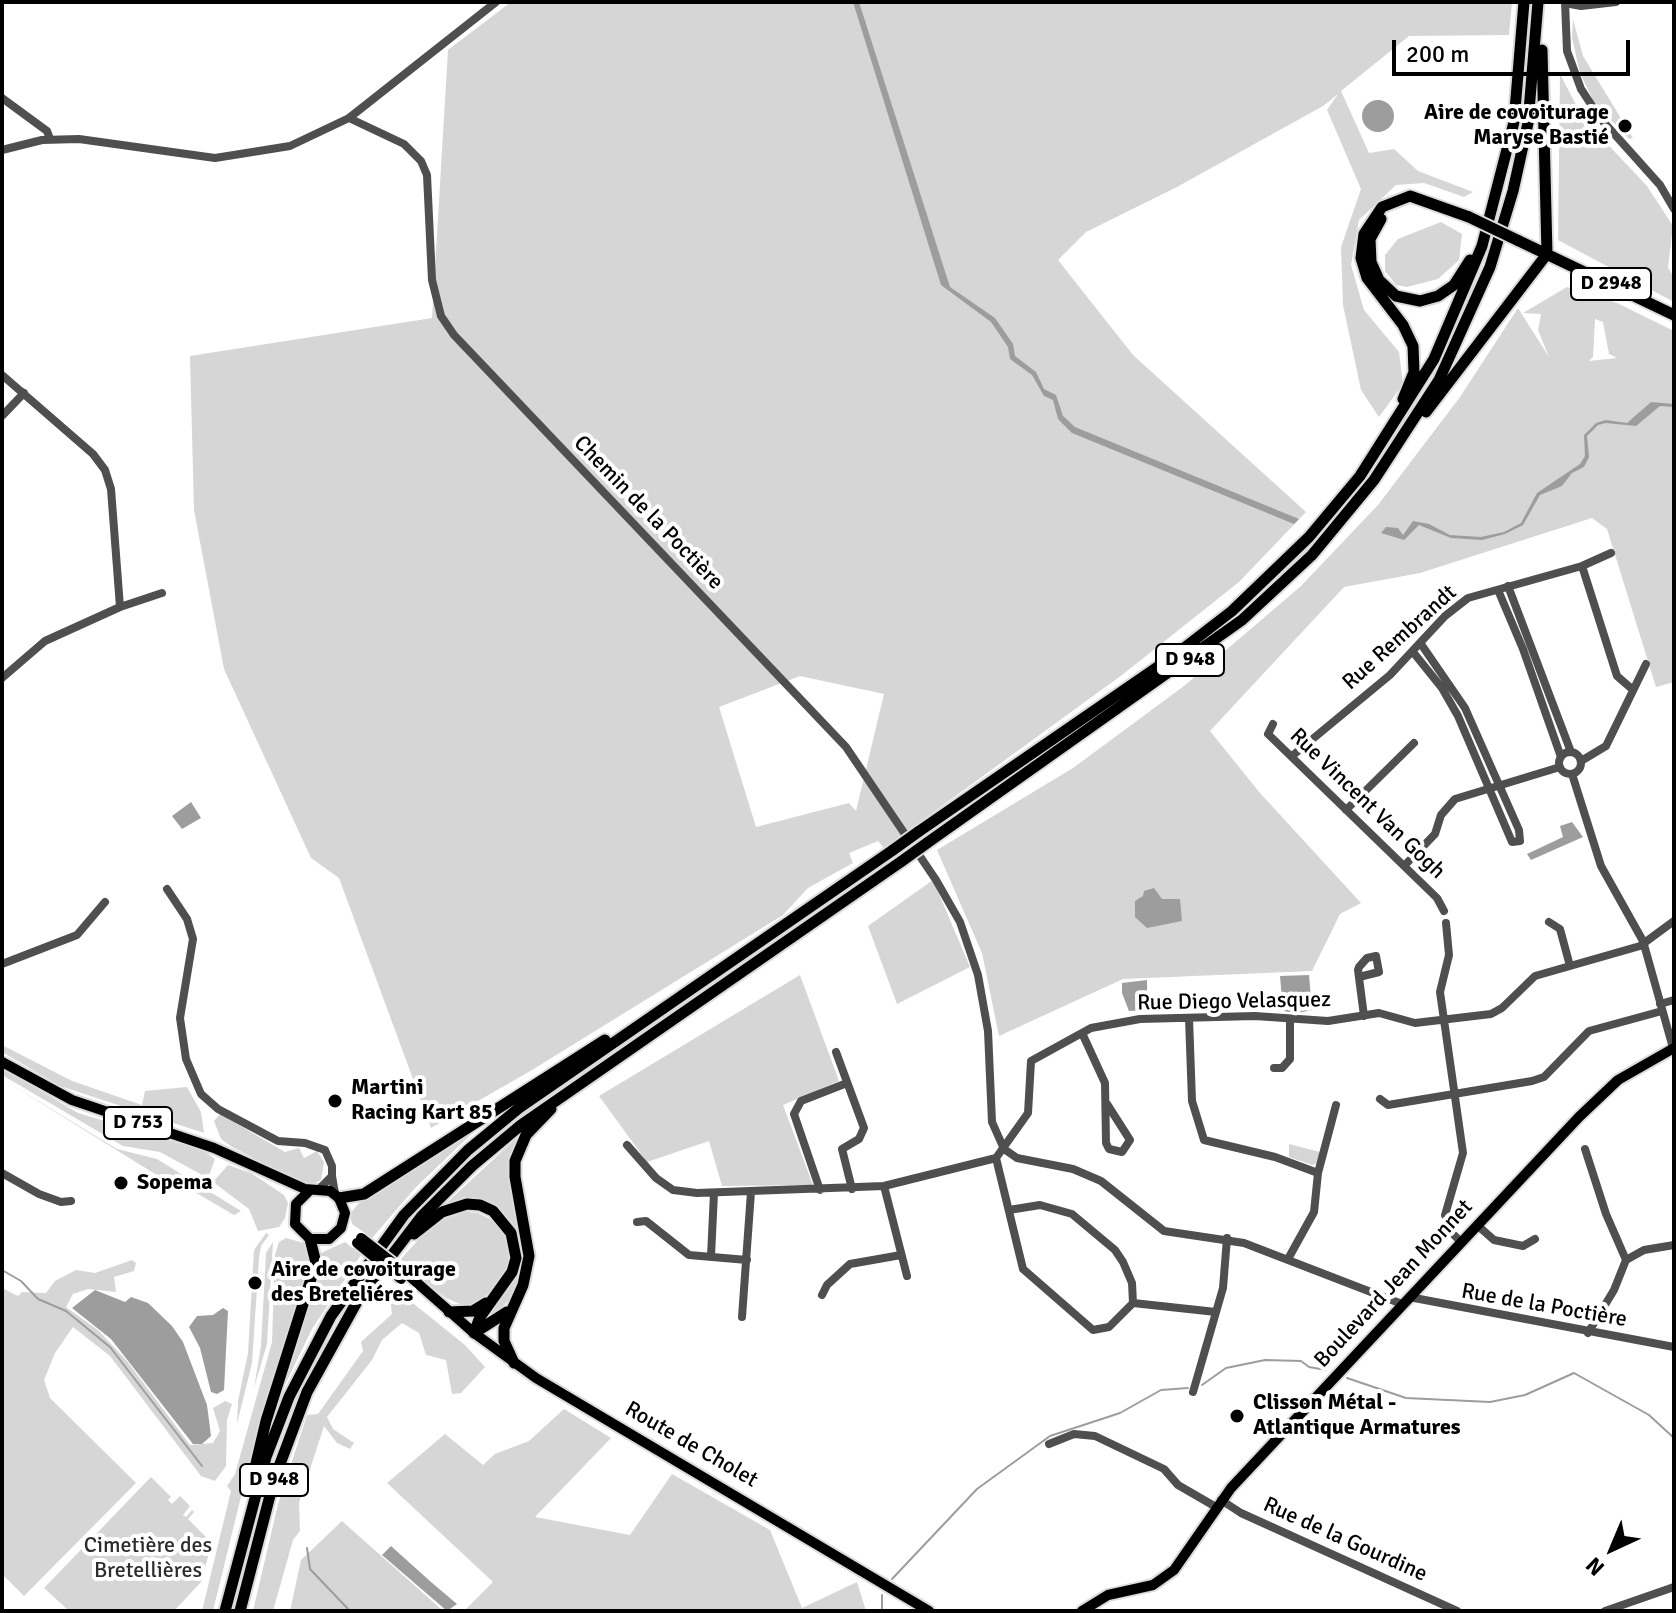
<!DOCTYPE html>
<html>
<head>
<meta charset="utf-8">
<style>
	body { margin:0 }
	#map { position:relative; width:1676px; height:1613px; overflow:hidden; background:#fff; font-family:Signika,sans-serif }
	canvas { display:block }
	.frame { position:absolute; inset:0; border:4px solid #000; pointer-events:none }
	.north { position:absolute; left:1572px; top:1509px; width:80px; height:80px; -webkit-text-stroke:6px #fff; paint-order:stroke; rotate:224deg; font-size:22px; font-weight:700; line-height:32px; text-align:center; color:#000 }
	.north::after { content:''; display:block; margin:auto; width:28px; height:36px; background:#000; clip-path:polygon(50% 0,100% 100%,50% 72%,0 100%) }
	.scale { position:absolute; left:1392px; top:40px; width:238px; height:36px; box-sizing:border-box; border:4px solid #000; border-top:0; padding-left:10px; font-size:24px; line-height:28px; white-space:nowrap; color:#000; -webkit-text-stroke:6px #fff; paint-order:stroke }
</style>
</head>
<body>
<div id="map">
<canvas width="1676" height="1613"></canvas>
<div class="frame"></div>
<div class="north">N</div>
<div class="scale">200 m</div>
</div>
<script>
const context = document.querySelector('canvas').getContext('2d');
context.lineJoin = 'round';
function fillPath(path, color) { context.fillStyle = color; context.fill(path, 'evenodd'); }
const toPath = rows => new Path2D(rows.map(r => 'M' + r).join(''));
function trace(path, color, width, dash) { context.strokeStyle = color; context.lineWidth = width; context.lineCap = dash ? 'butt' : 'round'; context.setLineDash(dash || []); context.stroke(path); }
function drawText(font, color, halo, rows, align = 'center') {
  context.font = font + ' Signika,sans-serif'; context.lineWidth = 8; context.setLineDash([]); context.textBaseline = 'middle'; context.strokeStyle = halo; context.fillStyle = color; for (const [text, x, y, turn = 0] of rows) {
    context.save(); context.translate(x, y); context.rotate((+turn || 0) * Math.PI / 180); context.textAlign = isNaN(turn) ? turn : align; if (halo) context.strokeText(text, 0, 0); context.fillText(text, 0, 0); context.restore();
  }
}
fillPath(toPath([
	[511,2,1512,2,1509,35,1409,36,1341,91,1369,153,1394,149,1418,171,1473,192,1464,197,1424,183,1396,185,1359,220,1351,265,1364,310,1399,352,1403,384,1379,417,1361,390,1343,305,1341,247,1361,189,1327,110,1338,94,1323,106,1177,187,1086,232,1058,260,1133,355,1306,512,1239,582,1122,675,884,848,878,841,849,853,853,863,808,888,783,915,532,1070,431,1128,339,878,311,858,224,669,194,510,190,356,432,318,448,50],
	[800,676,884,694,856,811,849,803,756,827,719,707],
	[1573,19,1583,56,1633,138,1629,139,1594,102,1580,73,1572,38],
	[1560,74,1583,118,1647,186,1673,226,1668,267,1674,278,1674,302,1558,240],
	[1441,222,1462,234,1459,260,1438,279,1407,287,1396,285,1385,271,1385,255,1398,239],
	[1567,287,1617,303,1674,331,1674,682,1656,687,1607,529,1592,518,1420,573,1344,587,1210,731,1260,793,1361,903,1340,914,1312,971,1123,979,999,1036,982,953,937,850,1073,768,1184,686,1301,586,1378,505,1460,397,1518,308,1549,357,1538,330,1541,314,1523,313],
	[1595,319,1603,322,1609,354,1617,358,1589,361,1593,357],
	[933,880,970,967,897,1004,868,926],
	[800,975,839,1081,783,1105,813,1185,722,1186,709,1141,647,1162,599,1096],
	[2,1045,72,1081,142,1105,145,1091,187,1087,201,1112,204,1133,60,1086,2,1052],
	[2,1068,78,1113,204,1151,215,1159,210,1173,206,1177,160,1152,123,1146,2,1075],
	[2,1079,117,1149,157,1159,241,1211,234,1215,181,1184,168,1182],
	[220,1114,285,1152,299,1148,304,1158,317,1151,324,1162,321,1180,311,1185,301,1182,232,1147,221,1139,214,1121],
	[482,1124,416,1187,372,1238,352,1224,350,1214,358,1204],
	[524,1131,509,1169,522,1238,523,1265,510,1299,493,1316,490,1311,515,1280,519,1264,519,1242,509,1223,489,1206,439,1210],
	[1289,1144,1320,1152,1317,1163,1312,1165,1289,1157],
	[228,1165,251,1173,284,1195,288,1203,285,1218,279,1227,258,1231,249,1209,213,1182],
	[457,1211,478,1213,492,1220,503,1231,510,1250,507,1267,498,1284,476,1304,467,1307,446,1298,399,1261,432,1225],
	[266,1233,269,1235,261,1246,259,1258,252,1363,237,1424,238,1401,248,1353,254,1250],
	[286,1238,304,1243,310,1260,260,1419,213,1611,202,1611,231,1491,227,1486,235,1474,272,1342,275,1255,279,1242],
	[273,1242,267,1344,254,1388,261,1346,266,1253],
	[345,1242,361,1255,312,1329,276,1403,301,1317,320,1271,321,1253],
	[132,1260,136,1263,134,1271,114,1277,116,1292,88,1289,73,1294,66,1307,98,1330,127,1361,190,1445,213,1443,220,1431,213,1408,225,1401,232,1404,227,1420,226,1466,215,1481,201,1476,110,1356,73,1327,55,1353,44,1380,50,1398,136,1483,24,1596,2,1574,2,1288,18,1296,22,1292,46,1293,55,1281,76,1270,95,1273],
	[399,1292,465,1345,485,1367,461,1393,452,1394,446,1360,426,1355,419,1333,402,1323,382,1340,372,1360,327,1417,333,1429,354,1443,350,1449,337,1443,324,1426,299,1503,300,1531,293,1540,273,1611,253,1611,278,1504,307,1415,318,1414,363,1351,361,1342,392,1314,390,1299],
	[564,1409,611,1438,535,1517,630,1535,672,1474,770,1530,802,1608,857,1582,866,1611,464,1611,493,1582,387,1483,445,1434,483,1465,495,1454,529,1441],
	[151,1477,171,1497,168,1500,172,1504,180,1496,190,1506,183,1515,186,1517,192,1510,194,1512,188,1519,212,1543,201,1582,174,1611,69,1611,44,1588],
	[342,1521,441,1609,442,1611,290,1611,301,1560]
]), '#d6d6d6');
fillPath(toPath([
	[853,2,859,2,950,287,995,318,1013,344,1015,356,1036,372,1044,389,1056,395,1063,416,1075,427,1299,519,1294,524,1072,433,1058,419,1053,400,1044,396,1032,375,1010,359,1008,347,991,322,941,285],
	'1362 116a16 16 0 1 1 32 0a16 16 0 1 1-32 0Z',
	[1651,402,1674,404,1674,407,1660,406,1636,426,1606,423,1598,425,1587,436,1589,457,1584,467,1572,473,1562,486,1540,495,1523,525,1505,534,1482,540,1451,538,1419,525,1404,540,1381,533,1386,527,1398,528,1403,535,1413,521,1429,524,1450,535,1481,537,1504,532,1521,523,1537,493,1580,464,1585,456,1584,435,1596,423,1606,420,1627,423],
	[191,802,201,818,182,829,172,816],
	[1572,822,1583,837,1531,860,1527,854,1563,837,1560,826],
	[1154,888,1162,899,1180,899,1182,921,1147,928,1135,917,1135,901,1143,896,1144,891],
	[1309,975,1312,1010,1298,1013,1283,1011,1280,976],
	[1147,980,1147,1010,1129,1011,1122,993,1122,983],
	[95,1290,125,1302,131,1297,148,1303,172,1326,183,1342,207,1405,211,1436,202,1444,193,1444,111,1339,72,1308],
	[223,1308,228,1311,224,1390,217,1394,211,1392,200,1348,189,1327,197,1316,213,1315],
	[391,1546,431,1582,457,1604,447,1611,382,1555]
]), '#9d9d9d');
trace(toPath([
	[2,1270,21,1281,38,1299,66,1311,110,1347,202,1466],
	[1347,1378,1406,1398,1490,1402,1525,1395,1574,1373,1649,1415,1674,1438],
	[1202,1385,1226,1368,1265,1360,1301,1361,1309,1367,1326,1370],
	[307,1548,310,1569,350,1611],
	[892,1579,977,1489,1050,1436,1120,1413,1161,1390,1188,1388],
	[882,1611,882,1595]
]), '#9d9d9d', 2);
const major = toPath([
	[2,1062,72,1100,214,1148,305,1189,330,1191,339,1198,345,1213,341,1228,329,1239,310,1239,295,1224,296,1204,310,1190],
	[406,1273,474,1333,536,1378,929,1611],
	[1082,1611,1108,1595,1153,1585,1174,1570,1231,1488,1579,1117,1618,1080,1674,1048]
]);
const highway = toPath([
	[1381,219,1370,239,1371,262,1379,280,1396,296,1420,301,1438,296,1454,285,1470,260],
	[1517,240,1674,315],
	[1403,399,1414,372,1413,346,1403,325,1367,278,1361,258,1364,234,1382,207,1410,196,1469,217],
	[1426,412,1547,254,1542,50],
	[918,832,1175,655,1232,611,1309,537,1360,476,1434,359,1482,246,1514,122,1524,2],
	[927,843,1242,620,1312,555,1374,480,1439,380,1490,267,1513,191,1528,123,1538,2],
	[339,1198,364,1194,605,1040],
	[414,1234,442,1212,467,1204,480,1205,493,1211,511,1233,516,1258,512,1272,480,1317,474,1333],
	[449,1312,473,1311,486,1303],
	[474,1333,507,1312],
	[514,1363,504,1341,504,1328,523,1285,529,1256,515,1177,515,1161,526,1135,551,1109],
	[250,1489,266,1421,316,1263,310,1239],
	[225,1611,266,1457,289,1397,331,1316,404,1215,468,1150,519,1108,893,850],
	[240,1611,274,1480,307,1392,359,1298,421,1217,472,1166,521,1125,902,861]
]);
trace(major, '#dbdbdb', 14);
trace(highway, '#dbdbdb', 15);
trace(toPath([
	[1565,2,1567,51,1581,89,1600,118,1660,185,1674,209],
	[1565,3,1581,6,1616,2],
	[2,98,47,131,50,139],
	[349,118,404,144,421,161,427,175,432,280,441,316,454,335,846,747,936,880,960,922,978,975,988,1031,992,1122,1004,1149,1017,1158,1073,1169,1101,1181,1164,1231,1244,1243,1402,1304],
	[2,150,42,140,79,139,215,158,290,146,349,118,496,2],
	[2,375,93,454,105,470,111,489,120,607],
	[2,416,24,393],
	[1582,566,1617,676,1632,689],
	[1508,586,1571,752],
	[1498,590,1523,649,1561,757],
	[1413,652,1442,688,1458,716,1512,842,1520,841,1519,830,1465,708,1421,644],
	[2,678,45,641,120,607,162,593],
	[1273,724,1268,734,1437,898,1444,911],
	'1559 763a11 11 0 1 1 22 0a11 11 0 1 1-22 0Z',
	[1292,756,1390,675,1445,616,1468,598,1582,566,1611,553],
	[1581,761,1606,746,1646,664],
	[1572,774,1601,866,1643,941,1673,1048],
	[1346,810,1414,743],
	[1404,866,1435,834,1441,815,1455,799,1560,767],
	[167,889,187,919,193,939,180,1018,186,1059,201,1094,218,1109,278,1141,305,1143,325,1150,332,1166,332,1176],
	[1549,922,1560,929,1570,966],
	[1446,923,1449,955,1440,992,1463,1153,1445,1215,1452,1233,1461,1242],
	[2,964,77,935,105,902],
	[1359,977,1379,972,1376,956,1367,958,1359,967,1358,970,1364,1016],
	[1660,1004,1674,1000],
	[1189,1018,1192,1101,1204,1140,1275,1157,1318,1173],
	[1082,1033,1105,1083,1106,1143,1109,1149,1122,1152,1130,1140,1107,1104],
	[836,1052,864,1128,859,1139,842,1149,852,1189],
	[1274,1068,1282,1068,1290,1059,1290,1021],
	[1380,1099,1388,1105,1532,1081,1544,1077,1589,1031,1662,1011],
	[627,1145,656,1178,673,1190,697,1193,884,1186,996,1158,1028,1113,1031,1061,1091,1028,1140,1019,1255,1016,1328,1021,1379,1013,1415,1023,1491,1014,1502,1008,1535,976,1640,946,1674,921],
	[1585,1149,1606,1214,1626,1260],
	[996,1158,1023,1269,1093,1330,1109,1327,1133,1303,1216,1312],
	[2,1173,39,1194,61,1202,71,1201],
	[884,1186,907,1276],
	[319,1189,332,1176,335,1194],
	[820,1190,794,1114,801,1101,847,1083],
	[1009,1210,1040,1205,1072,1214,1115,1250,1123,1262,1132,1283,1133,1303],
	[637,1222,646,1221,689,1255,747,1260],
	[1477,1225,1494,1240,1523,1246,1535,1239],
	[711,1256,714,1193],
	[1288,1259,1314,1212,1318,1173,1336,1105],
	[822,1295,827,1285,850,1264,901,1255],
	[1409,1297,1674,1347],
	[742,1317,751,1192],
	[1588,1333,1614,1290,1626,1260,1644,1250,1674,1245],
	[1193,1392,1223,1288,1227,1238],
	[1049,1444,1074,1434,1095,1436,1164,1469,1178,1485,1216,1507],
	[1221,1500,1241,1513,1457,1611],
	[1605,1611,1674,1587]
]), '#4f4f4f', 8);
trace(major, '#000', 10);
trace(highway, '#000', 11);
const majorBridge = toPath([
	[361,1238,406,1273],
	[357,1243,401,1279]
]);
const highwayBridge = toPath([
	[1469,217,1517,240],
	[893,850,918,832],
	[902,861,927,843]
]);
trace(majorBridge, '#dbdbdb', 14, []);
trace(highwayBridge, '#dbdbdb', 15, []);
trace(majorBridge, '#000', 10);
trace(highwayBridge, '#000', 11);
for (const [x, y, r, color] of [
	[1625,126,8,"#000"],
	[335,1101,8,"#000"],
	[121,1183,8,"#000"],
	[255,1283,8,"#000"],
	[1237,1416,8,"#000"]
]) { const dot = new Path2D(); dot.arc(x, y, r, 0, 2 * Math.PI); context.fillStyle = color; context.fill(dot); trace(dot, '#fff', 3); }
for (const [x, y, w] of [
	[1611,284,80],
	[1190,660,68],
	[138,1123,68],
	[274,1480,68]
]) { const box = new Path2D(); box.roundRect(x - w / 2, y - 16, w, 32, 6); context.fillStyle = '#fff'; context.fill(box); trace(box, '#000', 2); }
drawText('bold 20px', '#000', null, [
	["D 2948",1611,284],
	["D 948",1190,660],
	["D 753",138,1123],
	["D 948",274,1480]
]);
drawText('bold 22px', '#000', '#fff', [
	["Aire de covoiturage",1609,113,"right"],
	["Maryse Bastié",1609,138,"right"],
	["Martini",351,1088],
	["Racing Kart 85",351,1113],
	["Sopema",137,1183],
	["Aire de covoiturage",271,1270],
	["des Breteliéres",271,1295],
	["Clisson Métal -",1253,1403],
	["Atlantique Armatures",1253,1428]
], 'left');
drawText('22px', '#000', '#fff', [
	["Chemin de la Poctière",648,513,46],
	["Rue Rembrandt",1400,638,-42],
	["Rue Vincent Van Gogh",1367,804,44],
	["Rue Diego Velasquez",1234,1002,-1],
	["Boulevard Jean Monnet",1394,1284,-47],
	["Rue de la Poctière",1544,1306,10],
	["Route de Cholet",691,1445,30],
	["Rue de la Gourdine",1345,1540,24]
]);
drawText('22px', '#2d2d2d', '#fff', [
	["Cimetière des",148,1546],
	["Bretellières",148,1571]
]);
</script>
</body>
</html>
